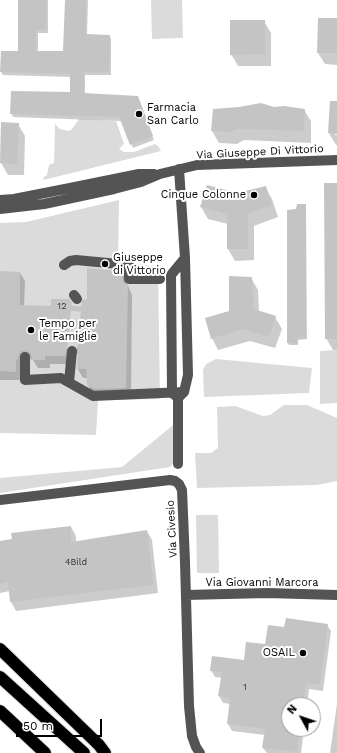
<!DOCTYPE html>
<html>
<head>
<meta charset="utf-8">
<style>
	body { margin:0 }
	#map { position:relative; width:337px; height:753px; overflow:hidden; background:#fff; font-family:"Work Sans",sans-serif }
	canvas { display:block }
	.north { position:absolute; left:281px; top:697px; width:40px; height:40px; box-sizing:border-box; background:#fff; border:1px solid #999; border-radius:50%; rotate:310deg; font-size:11px; font-weight:700; line-height:16px; text-align:center; color:#000 }
	.north::after { content:''; display:block; margin:auto; width:14px; height:18px; background:#000; clip-path:polygon(50% 0,100% 100%,50% 72%,0 100%) }
	.scale { position:absolute; left:16px; top:719px; width:86px; height:18px; box-sizing:border-box; border:2px solid #000; border-top:0; padding-left:5px; font-size:12px; line-height:14px; white-space:nowrap; color:#000; -webkit-text-stroke:3px #fff; paint-order:stroke }
</style>
</head>
<body>
<div id="map">
<canvas width="337" height="753"></canvas>
<div class="north">N</div>
<div class="scale">50 m</div>
</div>
<script>
const context = document.querySelector('canvas').getContext('2d');
context.lineJoin = 'round';
function fillPath(path, color) { context.fillStyle = color; context.fill(path, 'evenodd'); }
const toPath = rows => new Path2D(rows.map(r => 'M' + r).join(''));
function trace(path, color, width, dash) { context.strokeStyle = color; context.lineWidth = width; context.lineCap = dash ? 'butt' : 'round'; context.setLineDash(dash || []); context.stroke(path); }
function drawText(font, color, halo, rows, align = 'center') {
  context.font = font + ' "Work Sans",sans-serif'; context.lineWidth = 4; context.setLineDash([]); context.textBaseline = 'middle'; context.strokeStyle = halo; context.fillStyle = color; for (const [text, x, y, turn = 0] of rows) {
    context.save(); context.translate(x, y); context.rotate((+turn || 0) * Math.PI / 180); context.textAlign = isNaN(turn) ? turn : align; if (halo) context.strokeText(text, 0, 0); context.fillText(text, 0, 0); context.restore();
  }
}
fillPath(toPath([
	[151,0,182,0,183,38,152,39],
	[79,119,116,121,124,144,119,149,124,152,134,152,155,144,158,146,161,151,43,180,44,177,47,175,49,165,54,163,55,124,60,129,69,131,72,129],
	[119,200,118,261,158,267,160,399,98,400,96,435,0,433,0,223,26,222],
	[337,350,337,403,320,404,320,351],
	[216,359,312,368,309,393,204,397,203,370,206,364],
	[284,405,307,405,337,418,337,481,317,485,197,488,195,453,211,453,218,448,217,407,235,406,263,416,270,415],
	[172,426,176,426,174,462,170,467,0,493,0,478,122,467],
	[196,515,218,515,219,573,197,573]
]), '#dbdbdb');
fillPath(toPath([
	[19,0,48,0,48,33,38,33,38,52,64,52,66,0,88,0,87,35,109,36,111,39,111,75,85,75,85,94,138,97,154,140,133,148,122,121,13,117,11,113,71,93,71,77,3,75,1,72,19,52],
	[337,19,337,65,325,64,318,53],
	[264,21,271,33,271,66,238,66,231,54],
	[274,108,304,110,311,121,311,143,244,140,237,144,219,143,212,131],
	[337,110,337,133,335,133,335,135,337,135,337,145,336,145,329,133,330,111],
	[18,124,25,136,24,175,8,175,1,163],
	[337,184,337,350,333,350,326,338],
	[265,187,272,199,278,217,254,226,254,260,235,261,228,249,228,224,208,219,201,207,237,194],
	[305,205,306,207,307,339,298,340,298,345,289,345,288,343,297,210],
	[0,272,20,273,25,281,24,306,78,306,88,301,122,272,132,295,131,396,93,394,88,385,87,378,83,378,78,369,79,353,78,353,72,356,70,364,50,364,50,368,38,368,33,360,30,359,24,362,20,380,0,380],
	[251,278,258,290,259,312,275,317,282,329,275,348,250,341,218,350,212,338,230,312],
	[71,527,76,536,76,542,147,531,152,540,158,593,16,611,11,602,10,591,0,593,0,542],
	[327,625,331,631,323,691,309,689,307,705,289,705,289,729,304,729,301,753,267,753,263,748,265,735,232,731,228,724,231,704,223,703,219,696,222,678,215,677,211,670,245,661,266,645,285,628],
	[337,704,337,753,330,753]
]), '#0003');
fillPath(toPath([
	[18,0,46,0,46,30,36,30,36,51,63,51,65,0,86,0,86,34,110,35,109,72,84,72,84,93,138,96,153,136,130,145,119,117,10,114,11,91,70,92,70,74,0,72,1,51,18,51],
	[318,18,337,18,337,53,317,53],
	[230,20,265,20,265,54,230,55],
	[330,101,337,101,337,134,328,133],
	[261,103,274,107,284,106,305,109,304,131,237,129,230,132,211,131,213,109,239,107],
	[1,122,19,123,17,164,0,163],
	[324,183,337,183,337,339,325,339],
	[207,185,237,193,266,186,272,205,248,214,248,249,227,249,227,214,200,207],
	[297,204,306,204,306,337,297,338,297,344,287,343,287,210,296,209],
	[87,268,122,271,123,282,128,285,126,388,95,389,87,385,86,369,77,369,78,351,78,348,73,345,70,345,67,348,65,356,45,356,45,360,32,360,31,354,29,352,22,351,19,354,18,360,16,359,16,372,0,371,0,271,20,272,20,305,51,306,51,299,69,299,74,305,77,305,81,304,83,299,87,300],
	[229,276,252,277,254,309,276,316,269,337,243,329,211,339,205,318,229,311],
	[71,526,71,542,147,530,154,585,10,602,8,582,0,584,0,541,12,539,11,533],
	[286,618,328,624,320,685,306,683,303,705,289,705,289,729,300,729,297,752,262,748,265,729,227,724,230,698,218,696,222,672,210,671,212,656,244,660,246,642,265,644,268,625,284,627]
]), '#c4c4c4');
trace(toPath([
	[72,351,77,299]
]), '#d9d9d9', 10, [10, 5]);
const highway = toPath([
	[0,649,99,745,105,753],
	[0,677,84,753],
	[0,711,45,753]
]);
trace(highway, '#dbdbdb', 14);
trace(toPath([
	[0,200,14,199,65,189,139,174,154,174],
	[0,209,44,204,114,189,141,182,160,174,197,165,337,160],
	[64,265,70,261,76,260,129,265,129,279,160,279],
	[74,295,77,299],
	[25,357,25,380,61,378,93,396,184,392],
	[69,382,72,351],
	[176,396,172,393,171,275,185,258],
	[178,398,184,392,188,375,185,258,179,169],
	[178,398,178,464],
	[0,500,170,480,175,481,179,484,182,490,185,562,189,706,192,736,196,747,200,753],
	[186,595,267,593,337,595]
]), '#545454', 10);
trace(highway, '#000', 12);
for (const [x, y, r, color] of [
	[139,114,4,"#000"],
	[254,195,4,"#000"],
	[105,264,4,"#000"],
	[31,330,4,"#000"],
	[303,653,4,"#000"]
]) { const dot = new Path2D(); dot.arc(x, y, r, 0, 2 * Math.PI); context.fillStyle = color; context.fill(dot); trace(dot, '#fff', 1.5); }
drawText('9px', '#313131', null, [
	["12",62,306],
	["4Bild",76,562],
	["1",245,687]
]);
drawText('11px', '#000', '#fff', [
	["Farmacia",147,108],
	["San Carlo",147,121],
	["Cinque Colonne",246,195,"right"],
	["Giuseppe",113,258],
	["di Vittorio",113,271],
	["Tempo per",39,324],
	["le Famiglie",39,337],
	["OSAIL",295,653,"right"]
], 'left');
drawText('11px', '#000', '#fff', [
	["Via Giuseppe Di Vittorio",260,152,-3],
	["Via Civesio",172,529,-93],
	["Via Giovanni Marcora",262,583]
]);
</script>
</body>
</html>
